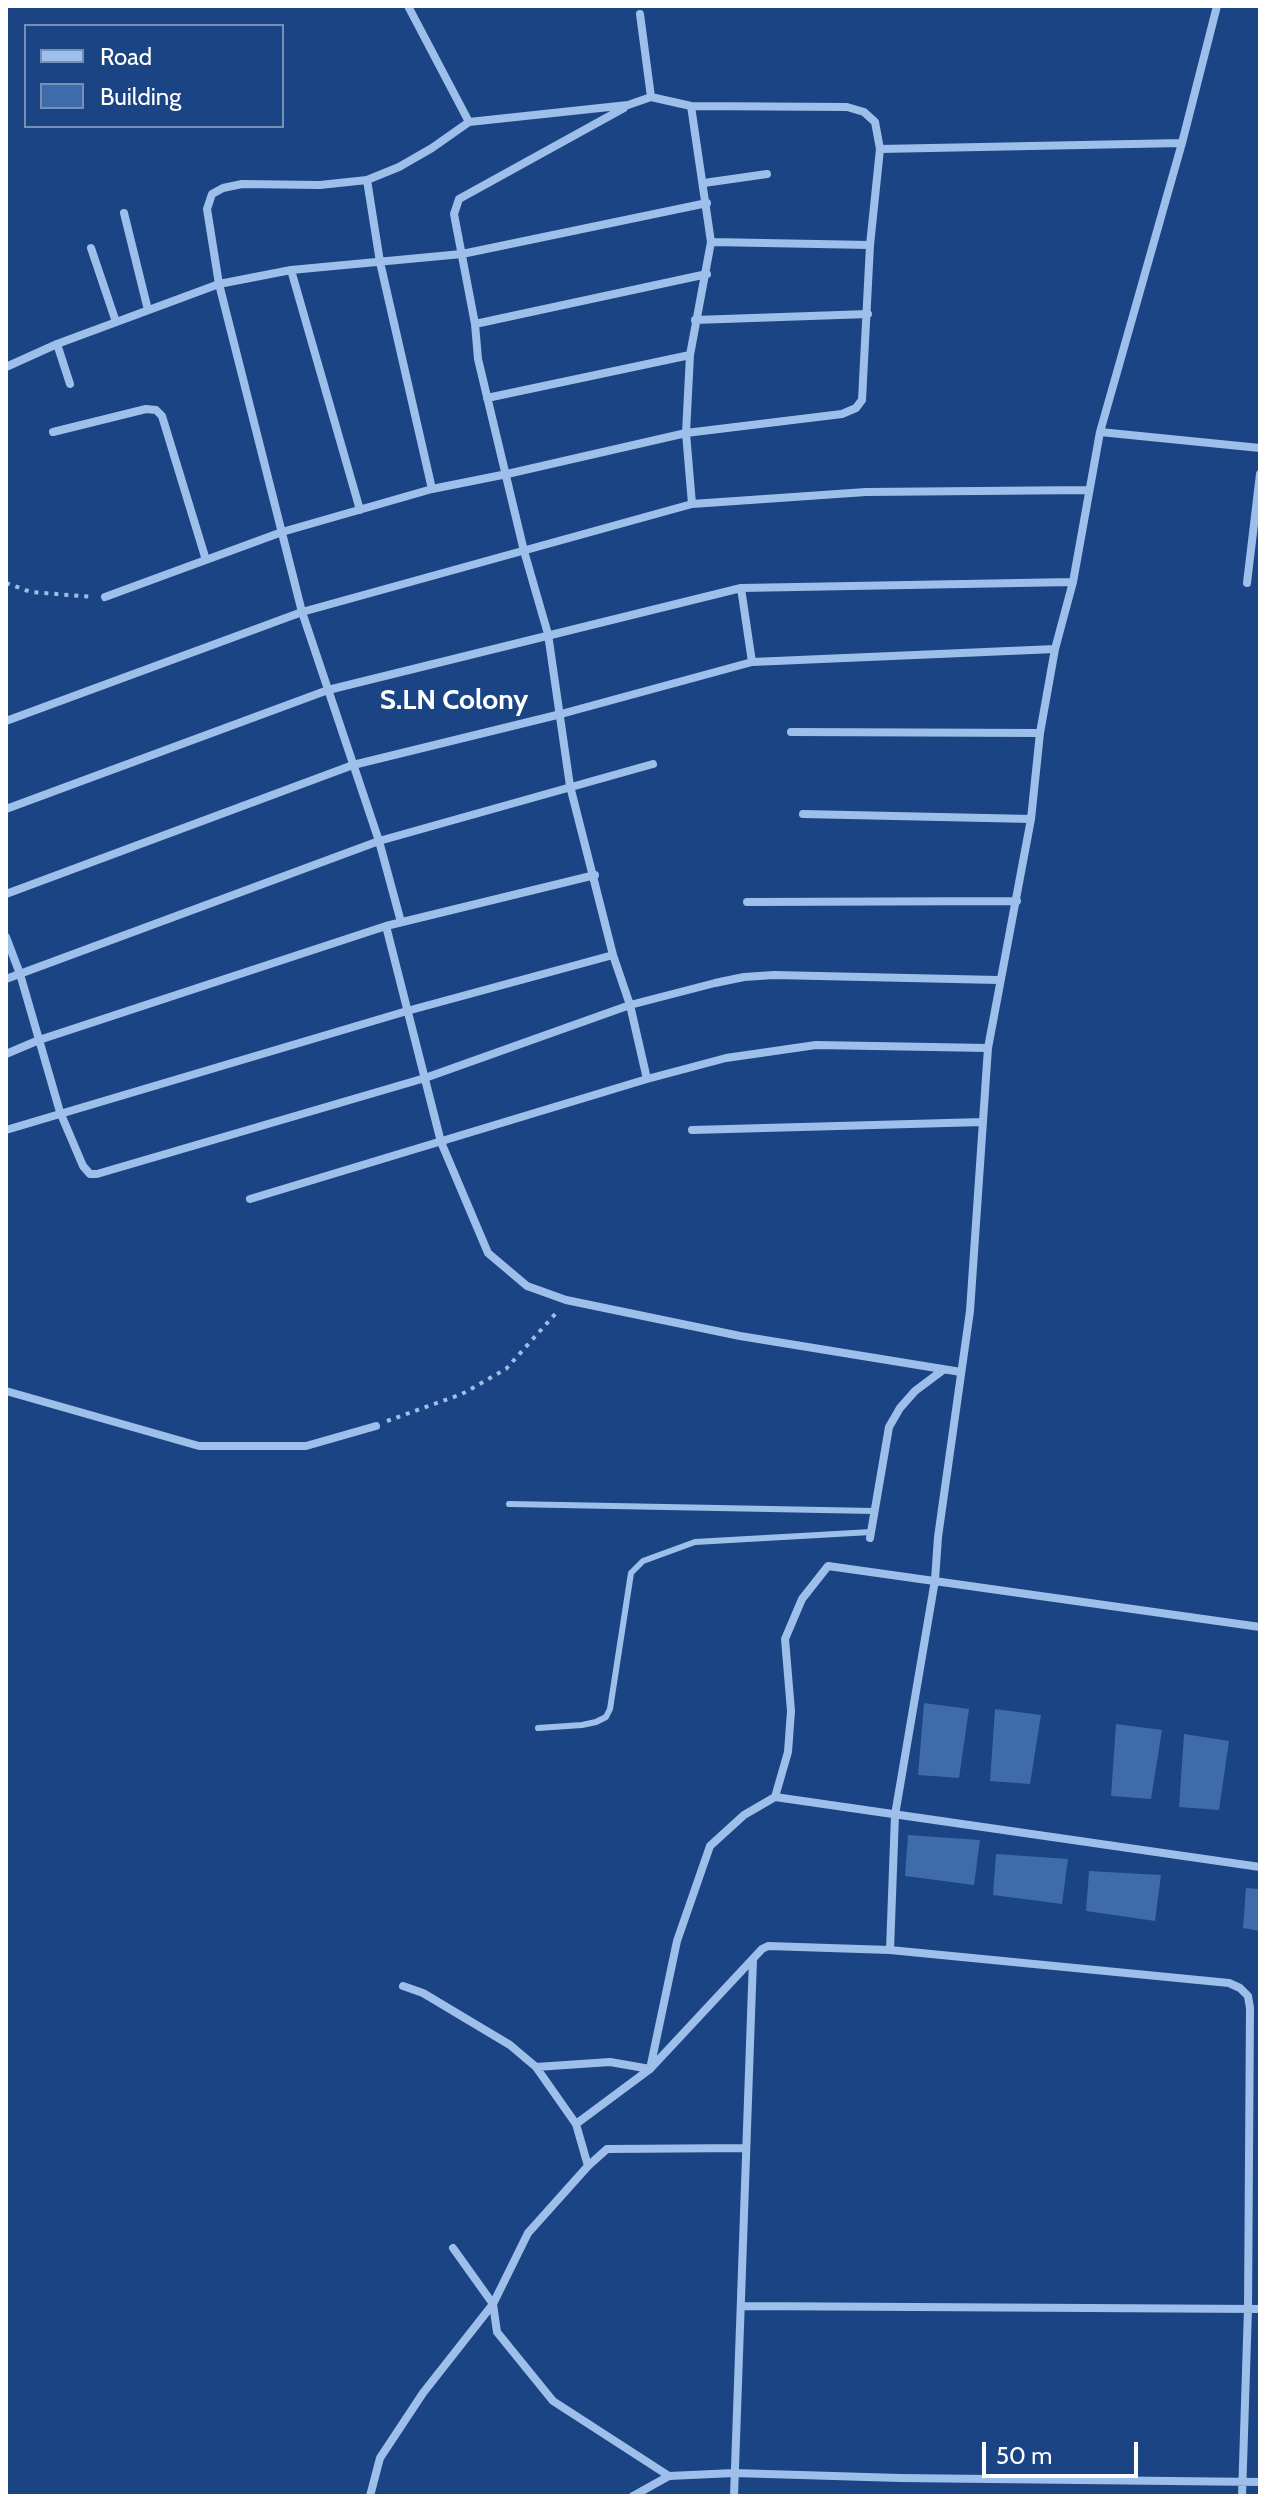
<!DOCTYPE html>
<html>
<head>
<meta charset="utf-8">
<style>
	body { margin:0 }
	#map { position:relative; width:1266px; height:2502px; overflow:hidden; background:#1a4483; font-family:Cabin,sans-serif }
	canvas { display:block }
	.frame { position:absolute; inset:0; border:8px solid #fff; pointer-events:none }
	.legend { position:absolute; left:24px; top:24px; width:260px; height:104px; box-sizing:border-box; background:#1a4483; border:2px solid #768fb5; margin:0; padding:10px 14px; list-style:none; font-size:24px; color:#fff }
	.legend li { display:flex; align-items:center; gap:16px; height:40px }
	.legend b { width:40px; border:2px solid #768fb5 }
	.scale { position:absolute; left:982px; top:2442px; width:156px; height:36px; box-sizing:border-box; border:4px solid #fff; border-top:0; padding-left:10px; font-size:24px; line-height:28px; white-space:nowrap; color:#fff; -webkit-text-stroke:6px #1a4483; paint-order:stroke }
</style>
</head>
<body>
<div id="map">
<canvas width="1266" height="2502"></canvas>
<div class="frame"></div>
<ul class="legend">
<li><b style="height:10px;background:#9fbfeb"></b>Road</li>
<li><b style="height:22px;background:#3e6baa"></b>Building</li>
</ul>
<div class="scale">50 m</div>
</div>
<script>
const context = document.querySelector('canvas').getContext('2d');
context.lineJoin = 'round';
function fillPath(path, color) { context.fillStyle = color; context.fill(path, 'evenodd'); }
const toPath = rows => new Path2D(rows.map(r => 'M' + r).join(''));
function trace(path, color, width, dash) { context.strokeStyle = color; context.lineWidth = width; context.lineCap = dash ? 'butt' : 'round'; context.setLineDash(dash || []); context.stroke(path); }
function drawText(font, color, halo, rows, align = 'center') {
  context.font = font + ' Cabin,sans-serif'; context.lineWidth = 6; context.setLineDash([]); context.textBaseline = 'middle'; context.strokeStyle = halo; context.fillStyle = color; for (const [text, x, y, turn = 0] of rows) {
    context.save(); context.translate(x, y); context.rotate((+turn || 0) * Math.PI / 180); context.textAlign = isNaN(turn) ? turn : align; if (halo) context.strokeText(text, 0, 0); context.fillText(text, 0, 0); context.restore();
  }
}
fillPath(toPath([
	[924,1703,969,1709,959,1778,918,1775],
	[995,1709,1041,1715,1030,1784,990,1781],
	[1116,1724,1162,1730,1151,1799,1111,1796],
	[1184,1734,1229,1741,1219,1810,1179,1807],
	[908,1835,980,1840,974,1885,905,1876],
	[996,1854,1068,1859,1062,1904,993,1895],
	[1089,1871,1161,1875,1155,1921,1086,1911],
	[1246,1888,1260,1889,1260,1931,1243,1928]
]), '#3e6baa');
trace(toPath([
	[6,583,31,592,94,597],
	[387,1421,462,1394,506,1369,557,1312]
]), '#9fbfeb', 4, [4, 6]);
trace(toPath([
	[509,1504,874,1511],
	[538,1728,582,1725,596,1722,606,1717,610,1709,631,1573,643,1561,695,1542,871,1532]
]), '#9fbfeb', 6);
trace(toPath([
	[640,14,651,97],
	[691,106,711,242,690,355,686,433,692,504],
	[624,108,459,199,454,214,475,324,478,359,524,551,548,634,570,786,613,955,630,1005,647,1079],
	[880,149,1182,143],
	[367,180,380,262,432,489],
	[704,183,767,174],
	[124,213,148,310],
	[711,242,870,245],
	[91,248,116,322],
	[291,270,360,510],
	[695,320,868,314],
	[475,324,707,274],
	[57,344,70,384],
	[6,367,57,344,219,284,291,270,462,254,707,203],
	[487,398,690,355],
	[53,432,146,409,156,410,162,416,206,560],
	[1100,432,1260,448],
	[1247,583,1260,474],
	[741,588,752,662],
	[105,597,282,532,432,489,507,474,686,433,842,414,856,408,862,400,870,245,880,149,875,122,864,112,847,107,691,106,651,97,628,105,469,122,408,6],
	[6,721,302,612,692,504,866,492,1089,490],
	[791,732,1040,733],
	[6,809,328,690,741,588,1073,582],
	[803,814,1031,819],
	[6,894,353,765,561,714,752,662,1055,649],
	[747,902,1017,901],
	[401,922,379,841,302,612,219,284,207,209,212,194,223,188,242,184,320,185,367,180,399,167,432,148,469,122],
	[386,926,441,1142,488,1253,527,1286,566,1300,740,1336,961,1372],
	[6,937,20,974,60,1112,83,1166,90,1174,97,1174,425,1078,630,1005,715,983,744,977,774,975,998,980],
	[6,979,379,841,653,764],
	[6,1054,39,1040,386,926,595,875],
	[6,1130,407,1011,613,955],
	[692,1130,983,1122],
	[250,1199,647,1079,726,1058,816,1045,988,1048],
	[6,1391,199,1446,306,1446,376,1426],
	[870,1538,889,1427,900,1408,915,1391,943,1370],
	[775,1797,1260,1867],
	[890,1950,895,1815,935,1580,938,1537,970,1311,988,1048,1031,819,1040,733,1055,649,1073,582,1100,432,1182,143,1217,6],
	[403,1986,423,1993,510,2045,536,2067,610,2062,650,2069,677,1941,710,1846,744,1815,775,1797,788,1752,791,1711,785,1639,802,1599,828,1566,1260,1627],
	[536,2067,576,2124],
	[588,2166,576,2124,650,2069,762,1949,768,1946,890,1950,1229,1983,1240,1988,1248,1996,1250,2008,1248,2309,1242,2496],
	[453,2248,493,2304,497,2332,553,2401,669,2476],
	[741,2306,1260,2309],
	[370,2496,380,2458,423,2393,493,2304,528,2233,588,2166,607,2149,745,2148],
	[633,2496,669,2476,734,2473,900,2478,1260,2482],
	[734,2496,753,1959]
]), '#9fbfeb', 8);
drawText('bold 28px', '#fff', '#1a4483', [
	["S.LN Colony",454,701]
]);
</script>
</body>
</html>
